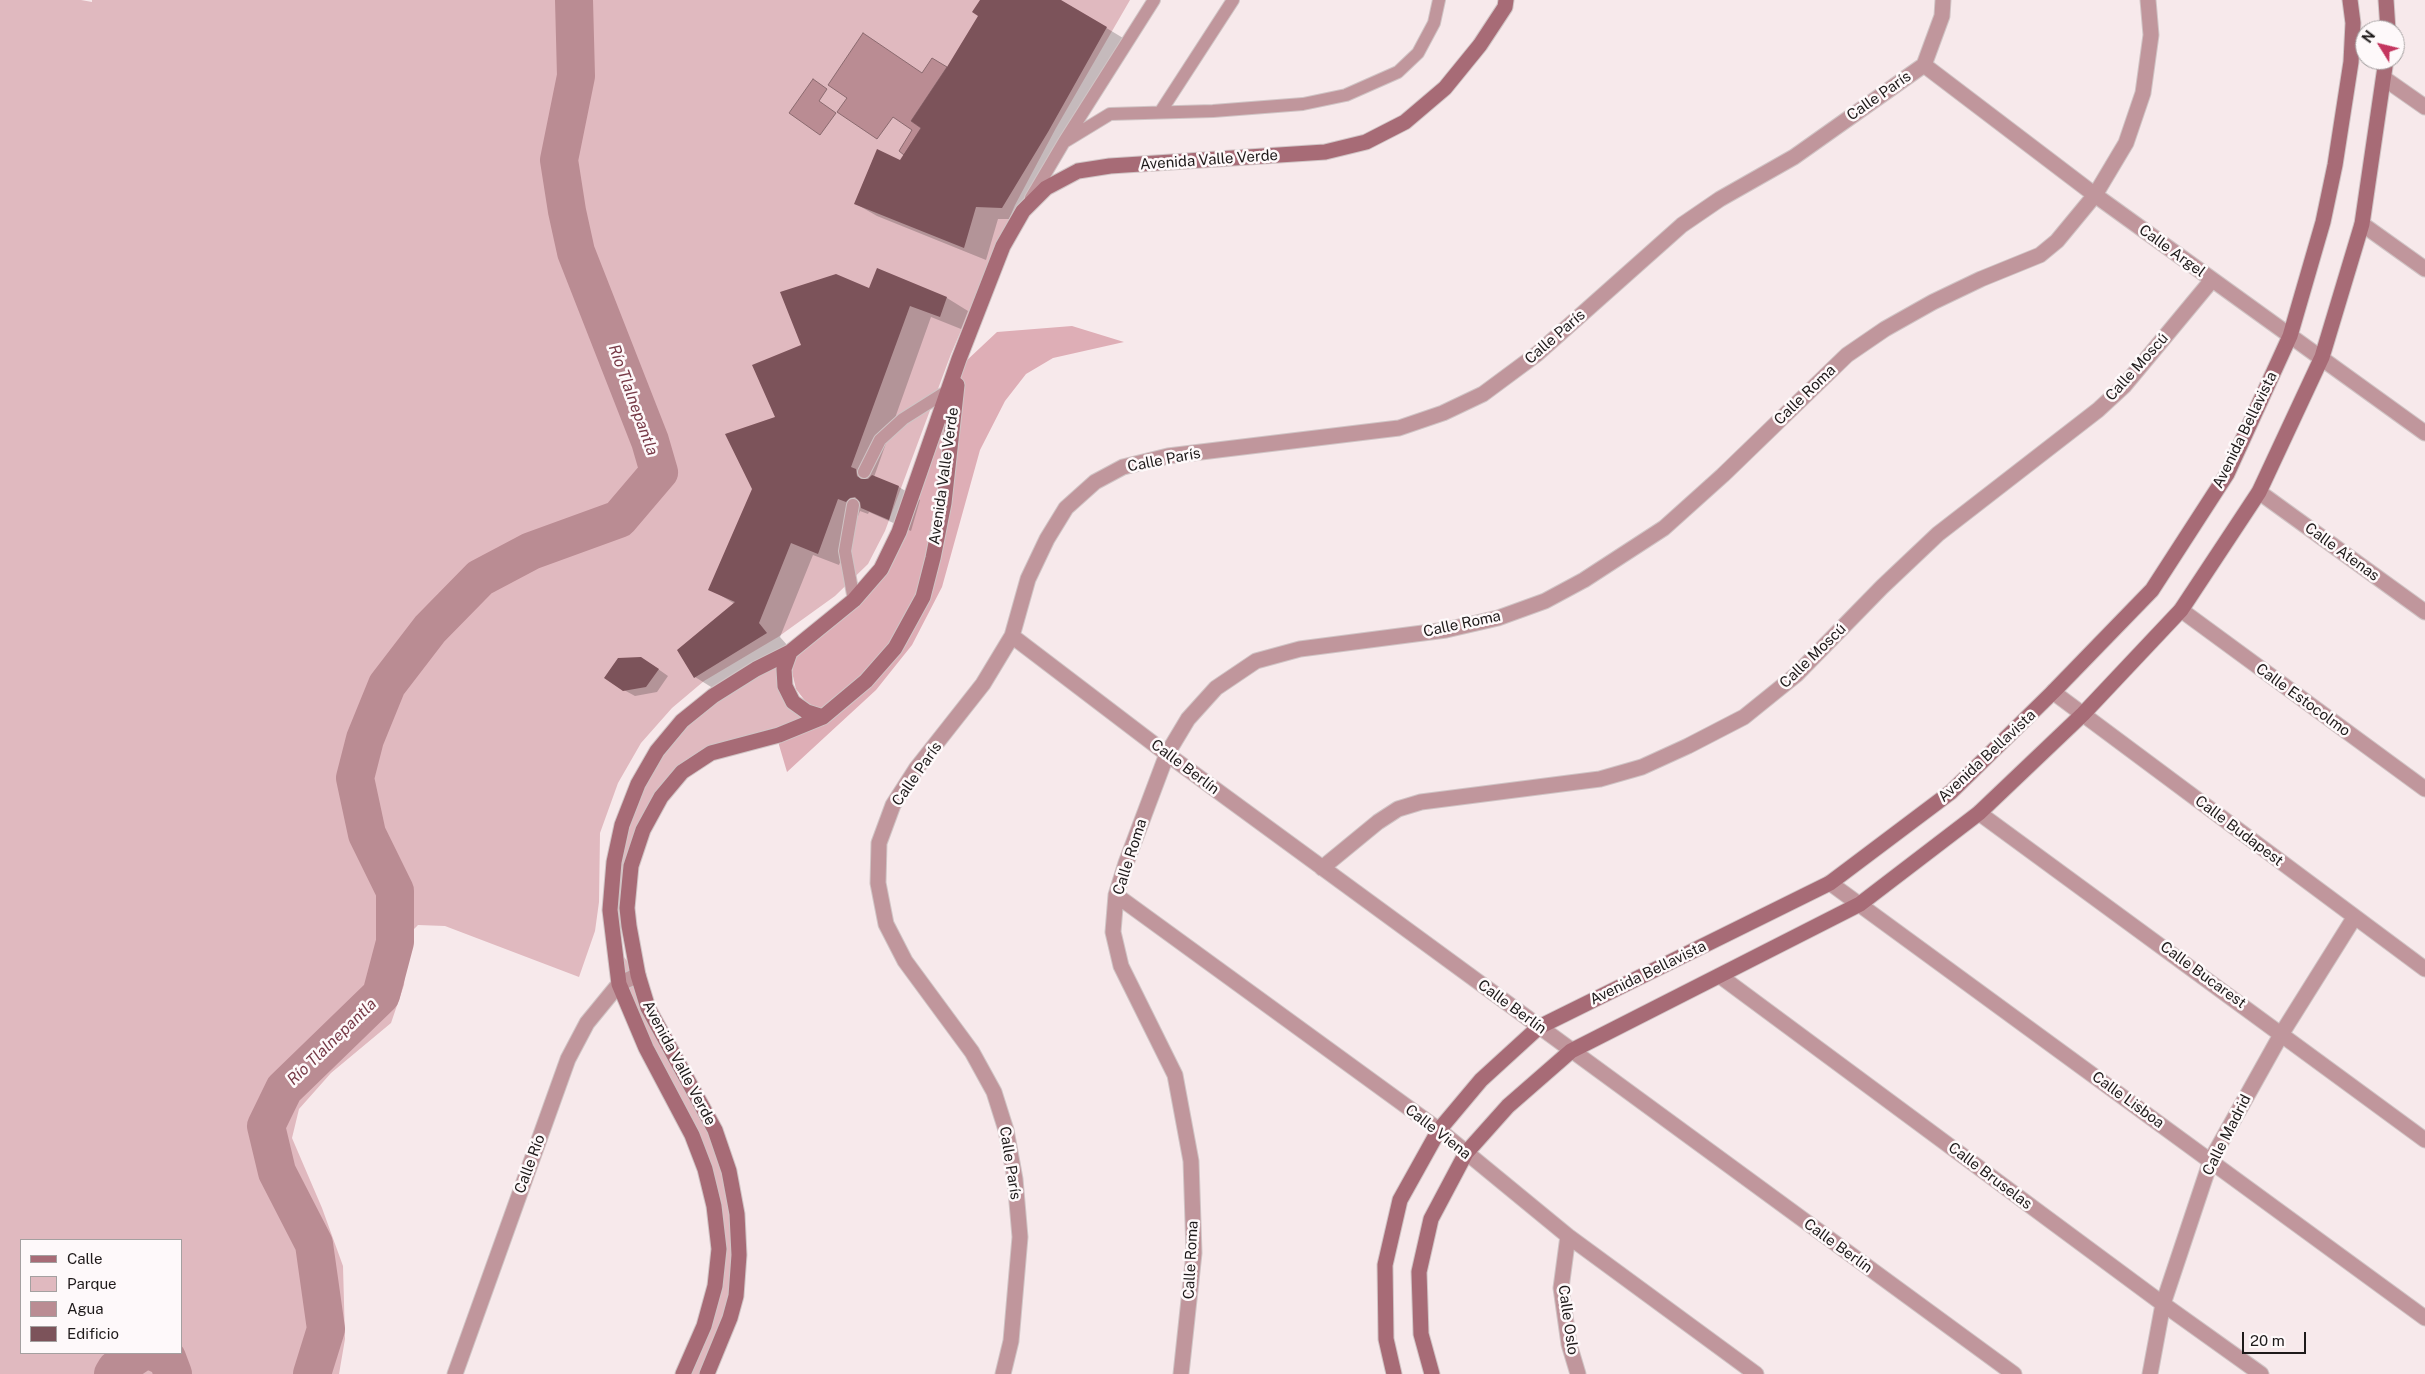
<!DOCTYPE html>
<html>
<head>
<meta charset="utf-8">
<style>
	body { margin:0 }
	#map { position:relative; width:2425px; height:1374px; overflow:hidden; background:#f7e9eb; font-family:"Public Sans",sans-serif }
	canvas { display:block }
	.legend { position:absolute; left:20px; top:1239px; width:162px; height:115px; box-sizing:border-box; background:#fef9fa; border:1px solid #a4a0a0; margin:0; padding:6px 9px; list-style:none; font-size:15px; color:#1e1a1a }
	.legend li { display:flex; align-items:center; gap:10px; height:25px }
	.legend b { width:25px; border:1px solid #a4a0a0 }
	.north { position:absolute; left:2355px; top:20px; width:50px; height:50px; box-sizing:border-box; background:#fef9fa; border:1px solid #a4a0a0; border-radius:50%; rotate:306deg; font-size:14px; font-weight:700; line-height:20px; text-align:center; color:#1e1a1a }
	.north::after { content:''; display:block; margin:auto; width:18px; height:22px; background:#c4365f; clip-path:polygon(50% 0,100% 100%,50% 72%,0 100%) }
	.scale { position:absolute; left:2242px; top:1332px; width:64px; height:22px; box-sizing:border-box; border:2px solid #1e1a1a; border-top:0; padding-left:6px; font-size:15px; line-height:18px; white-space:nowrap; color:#1e1a1a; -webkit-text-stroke:4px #fef9fa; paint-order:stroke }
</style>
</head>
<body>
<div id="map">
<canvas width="2425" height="1374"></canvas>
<ul class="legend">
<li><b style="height:6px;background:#a76b76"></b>Calle</li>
<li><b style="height:14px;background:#e0b9bf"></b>Parque</li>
<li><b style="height:14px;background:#ba8c93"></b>Agua</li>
<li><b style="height:14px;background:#7c535a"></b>Edificio</li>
</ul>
<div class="north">N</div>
<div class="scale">20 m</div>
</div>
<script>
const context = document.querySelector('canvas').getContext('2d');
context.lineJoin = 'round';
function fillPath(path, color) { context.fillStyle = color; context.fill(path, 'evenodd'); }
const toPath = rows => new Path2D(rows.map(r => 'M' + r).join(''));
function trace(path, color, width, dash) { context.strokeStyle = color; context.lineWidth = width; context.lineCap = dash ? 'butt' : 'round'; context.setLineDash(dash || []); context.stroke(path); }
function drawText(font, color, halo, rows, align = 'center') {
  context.font = font + ' "Public Sans",sans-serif'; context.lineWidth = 5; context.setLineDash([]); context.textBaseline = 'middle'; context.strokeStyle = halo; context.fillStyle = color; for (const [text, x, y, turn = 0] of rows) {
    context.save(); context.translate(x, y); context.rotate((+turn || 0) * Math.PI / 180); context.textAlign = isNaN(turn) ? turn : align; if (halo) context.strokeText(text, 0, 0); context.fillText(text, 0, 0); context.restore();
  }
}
fillPath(toPath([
	[0,0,81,0,92,2,92,0,1130,0,1056,128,1015,205,951,354,885,531,868,564,835,596,778,637,704,681,672,708,641,743,618,783,600,833,599,902,595,931,579,977,445,926,418,925,408,935,404,985,391,1023,331,1073,299,1109,292,1138,322,1208,343,1266,345,1339,339,1374,0,1374],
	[569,216,641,415,640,415,576,252],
	[21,1240,181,1240,181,1353,21,1353],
	[780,661,787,696,824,710,774,728,719,743,662,787,633,843,618,894,621,839,654,761,685,723],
	[613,943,638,975,729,1171,736,1296,707,1374,683,1374,715,1286,705,1169,646,1048]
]), '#e0b9bf');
fillPath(toPath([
	[1072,326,1124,342,1053,358,1026,374,1005,401,980,450,942,587,912,645,876,690,787,772,774,728,823,710,809,706,796,689,792,672,795,652,884,572,965,362,997,332]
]), '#deaeb6');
const water = toPath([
	[863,33,922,73,932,58,947,67,911,121,921,128,904,155,899,151,912,130,893,117,877,139,837,112,847,98,828,85,863,33],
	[813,79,827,89,819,101,836,113,820,135,789,113,813,79]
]);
fillPath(water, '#ba8c93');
trace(water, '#8b6a6f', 1);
fillPath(toPath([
	[982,0,1060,0,1128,41,1024,219,998,219,986,260,877,216,856,204,900,162,923,128,948,68,979,16],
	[878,270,947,298,968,311,961,329,931,317,874,477,899,487,920,500,911,531,869,512,868,514,860,511,839,565,813,555,780,637,788,646,716,690,695,677,735,604,710,589,753,489,802,346,870,290],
	[651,664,668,676,657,692,635,696,624,690]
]), '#0003');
trace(toPath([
	[156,1353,167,1358,173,1374],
	[113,1374,116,1369,140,1353],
	[312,1374,326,1329,314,1244,277,1172,266,1126,284,1089,381,995,395,942,395,891,367,834,355,778,365,739,387,685,430,629,480,578,531,551,619,519,659,472,650,441,576,252,567,211,559,160,576,76,574,0]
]), '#ba8c93', 38);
fillPath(toPath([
	[980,0,1061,0,1107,27,1048,132,1002,208,976,207,964,248,854,204,877,149,900,160,921,128,911,121,947,67,978,16,972,12],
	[877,268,947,297,940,317,910,306,851,467,856,469,857,476,861,479,868,479,872,475,899,486,889,520,861,508,860,502,855,497,850,498,846,502,838,499,818,554,791,543,759,623,767,633,694,678,677,650,735,602,708,590,752,489,725,434,775,417,752,365,801,345,780,292,836,274,869,288],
	[641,657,659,669,646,687,623,691,604,678,618,658]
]), '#7c535a');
const lane = toPath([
	[1161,111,1233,0],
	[1064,142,1110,114,1213,111,1303,104,1346,95,1398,72,1418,53,1434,23,1439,0],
	[1031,198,1064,142,1154,0],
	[864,472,880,440,903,419,949,390],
	[853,505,845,551,854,600]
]);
const street = toPath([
	[1924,65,2095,195,2425,433],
	[2385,79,2425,107],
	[2362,224,2425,269],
	[2259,492,2425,612],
	[2181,610,2425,789],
	[1012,636,1167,754,2014,1374],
	[2053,692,2425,969],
	[1979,813,2425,1140],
	[1322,868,1378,822,1398,809,1421,802,1600,779,1642,767,1688,746,1744,717,1796,675,1882,587,1938,534,2098,410,2124,386,2212,280],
	[1830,883,2425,1318],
	[1116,895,1439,1130,1568,1236,1756,1374],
	[1720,976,2163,1304,2261,1374],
	[1568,1236,1561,1288,1569,1344,1578,1374],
	[455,1374,568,1059,587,1023,619,984,638,975],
	[1003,1374,1011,1341,1020,1237,1015,1179,1006,1130,994,1092,972,1052,905,961,886,924,878,883,879,843,893,805,916,769,983,684,1012,636,1028,579,1047,539,1066,508,1095,482,1123,467,1168,456,1399,428,1443,413,1483,394,1537,354,1682,225,1720,199,1794,157,1924,65,1942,16,1943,0],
	[1181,1374,1194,1253,1191,1161,1175,1075,1121,966,1113,932,1116,895,1126,863,1167,754,1188,719,1216,688,1256,661,1300,649,1446,630,1498,618,1545,601,1584,580,1664,528,1723,475,1847,355,1885,329,1933,302,1981,279,2040,255,2057,241,2095,195,2126,143,2143,93,2151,35,2148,0],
	[2150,1374,2163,1304,2211,1160,2282,1033,2354,918]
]);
const secondary = toPath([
	[2386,0,2388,30],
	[790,652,784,669,785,686,793,702,807,712,823,717],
	[683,1374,704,1326,715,1286,719,1249,714,1206,705,1169,692,1135,646,1048,619,984,610,910,614,862,622,825,638,784,657,751,682,721,713,696,756,669,790,652,854,600,881,569,899,532,959,359,1003,246,1023,211,1046,188,1078,171,1110,166,1325,152,1366,142,1405,122,1445,88,1480,45,1505,7,1506,0],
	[707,1374,730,1318,736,1296,739,1255,737,1214,729,1171,715,1130,648,1008,638,975,629,926,627,908,631,866,643,830,661,797,682,772,711,753,779,735,823,717,866,681,895,648,923,597,933,558,944,503,957,385],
	[1394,1374,1386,1339,1385,1265,1400,1200,1439,1130,1481,1080,1539,1027,1830,883,1951,792,2053,692,2152,590,2227,474,2290,336,2323,222,2335,165,2351,62,2353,23,2350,0],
	[1432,1374,1421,1334,1419,1272,1431,1219,1466,1153,1508,1106,1571,1051,1860,904,1979,813,2083,714,2181,610,2259,492,2322,357,2362,224,2386,60]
]);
trace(lane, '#d0c4c5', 14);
trace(street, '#d0c4c5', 17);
trace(secondary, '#d0c4c5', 17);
trace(lane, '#c0969c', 12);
trace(street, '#c0969c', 15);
trace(secondary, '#a76b76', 15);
drawText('15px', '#1e1a1a', '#fef9fa', [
	["Calle París",1879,96,-35],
	["Avenida Valle Verde",1209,160,-4],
	["Calle Argel",2172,251,36],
	["Calle París",1555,337,-41],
	["Calle Moscú",2137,367,-48],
	["Calle Roma",1805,395,-44],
	["Avenida Bellavista",2245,430,-64],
	["Calle París",1164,460,-11],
	["Avenida Valle Verde",944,476,-82],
	["Calle Atenas",2342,552,36],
	["Calle Roma",1462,624,-12],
	["Calle Moscú",1813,656,-44],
	["Calle Estocolmo",2303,700,36],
	["Avenida Bellavista",1987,756,-43],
	["Calle Berlín",1185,767,37],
	["Calle París",917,774,-55],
	["Calle Budapest",2239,831,37],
	["Calle Roma",1130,857,-72],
	["Avenida Bellavista",1648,973,-26],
	["Calle Bucarest",2203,975,36],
	["Calle Berlín",1512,1007,36],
	["Avenida Valle Verde",679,1063,62],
	["Calle Lisboa",2128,1100,36],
	["Calle Viena",1438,1132,38],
	["Calle Madrid",2227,1135,-63],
	["Calle París",1010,1163,81],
	["Calle Río",530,1164,-70],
	["Calle Bruselas",1990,1176,37],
	["Calle Berlín",1838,1246,36],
	["Calle Roma",1191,1260,-87],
	["Calle Oslo",1568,1320,82]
]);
drawText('italic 16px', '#773a47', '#fef9fa', [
	["Río Tlalnepantla",633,400,70],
	["Río Tlalnepantla",332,1042,-44]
]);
</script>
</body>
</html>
